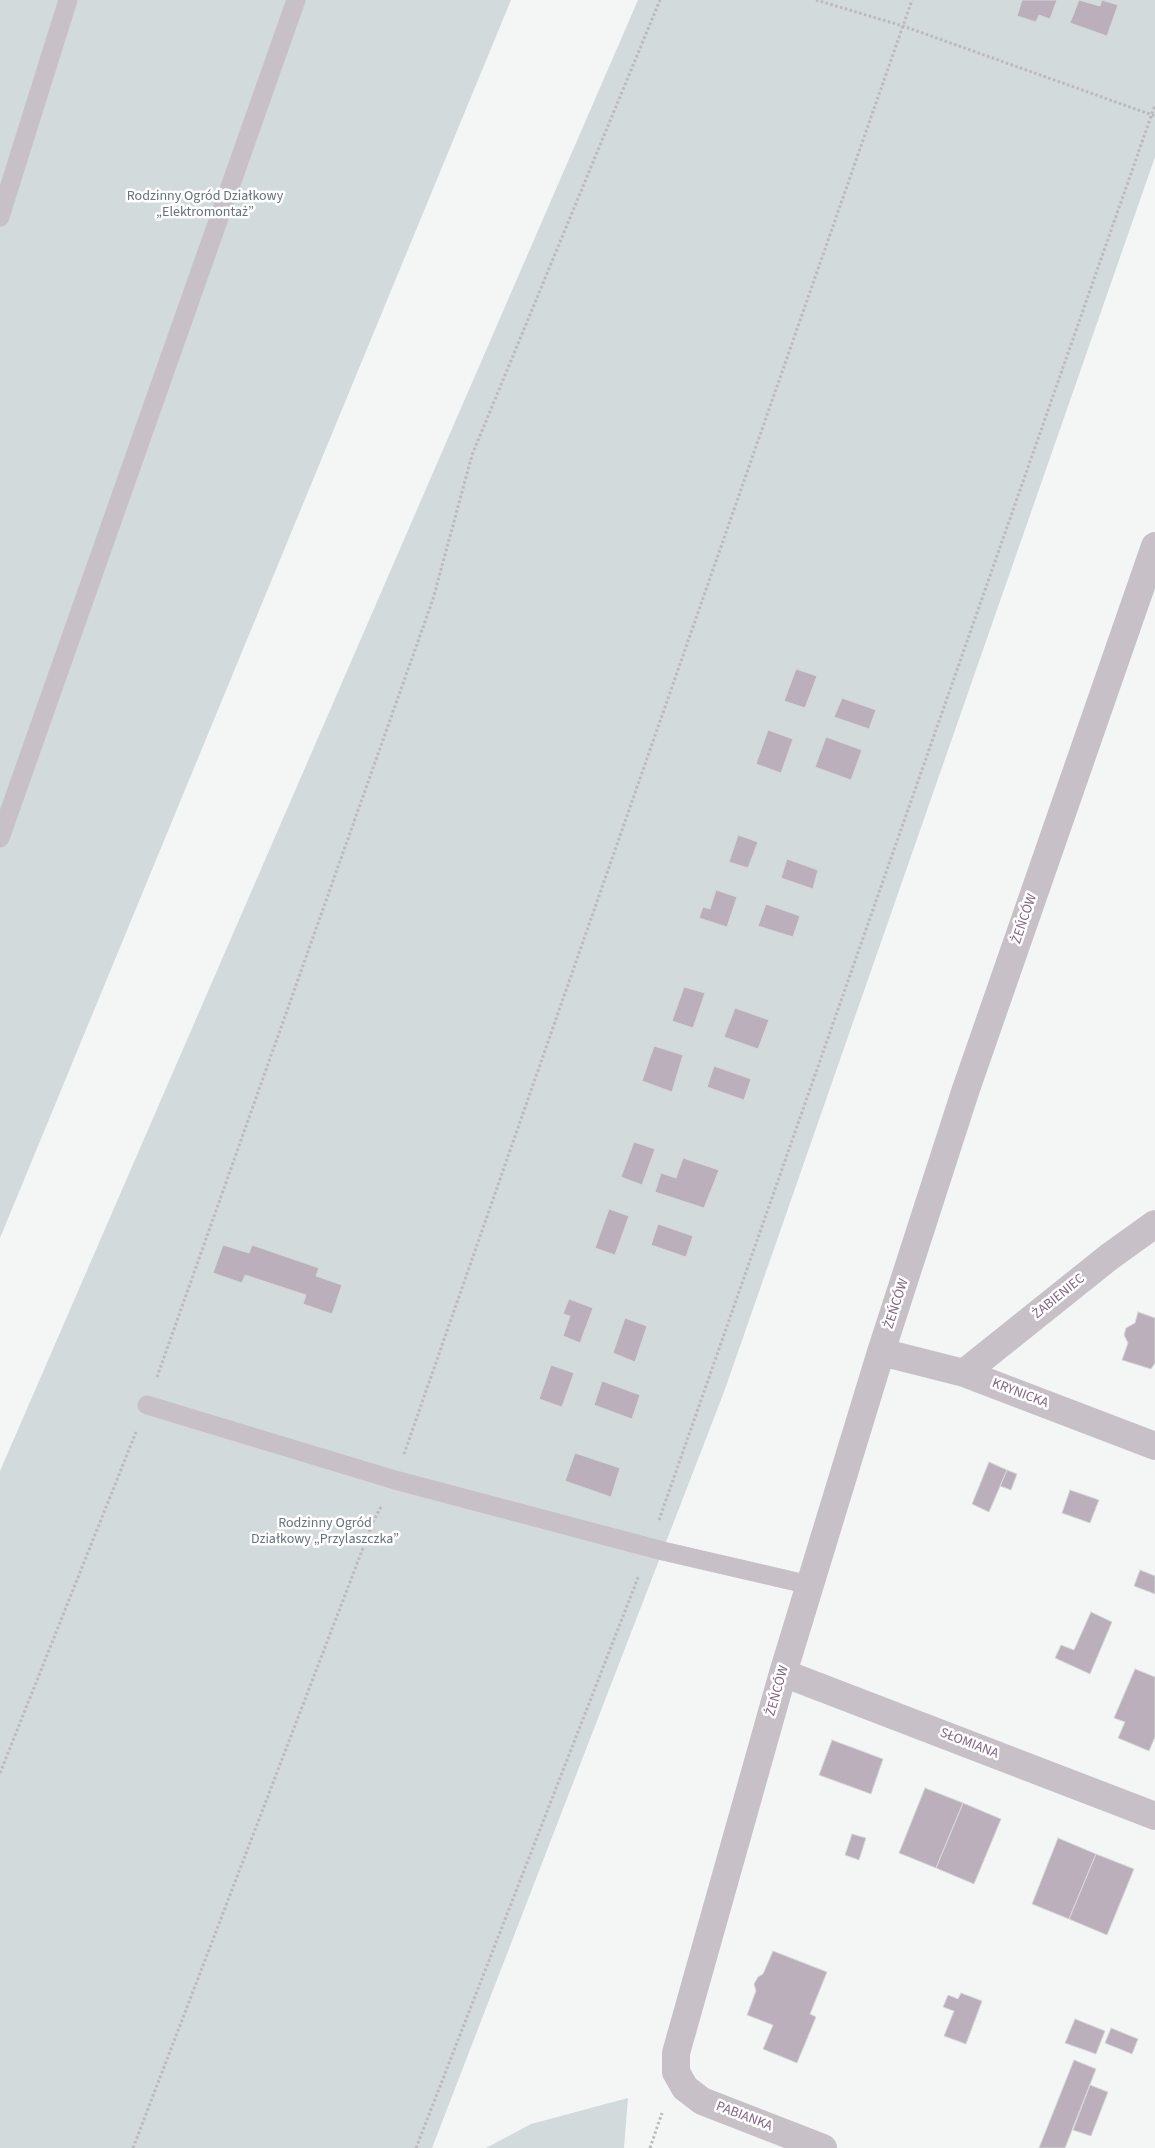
<!DOCTYPE html>
<html>
<head>
<meta charset="utf-8">
<style>
	body { margin:0 }
	canvas { display:block; background:#f3f6f5 }
</style>
</head>
<body>
<canvas width="1155" height="2148"></canvas>
<script>
const context = document.querySelector('canvas').getContext('2d');
context.lineJoin = 'round';
function fillPath(path, color) { context.fillStyle = color; context.fill(path, 'evenodd'); }
const toPath = rows => new Path2D(rows.map(r => 'M' + r).join(''));
function trace(path, color, width, dash) { context.strokeStyle = color; context.lineWidth = width; context.lineCap = dash ? 'butt' : 'round'; context.setLineDash(dash || []); context.stroke(path); }
function drawText(font, color, halo, rows, align = 'center') {
  context.font = font + ' "Source Sans 3",sans-serif'; context.lineWidth = 5; context.setLineDash([]); context.textBaseline = 'middle'; context.strokeStyle = halo; context.fillStyle = color; for (const [text, x, y, turn = 0] of rows) {
    context.save(); context.translate(x, y); context.rotate((+turn || 0) * Math.PI / 180); context.textAlign = isNaN(turn) ? turn : align; if (halo) context.strokeText(text, 0, 0); context.fillText(text, 0, 0); context.restore();
  }
}
fillPath(toPath([
	[0,0,511,0,0,1238],
	[638,0,1155,0,1155,157,724,1392,432,2148,0,2148,0,1471],
	[628,2098,624,2148,486,2148,531,2124]
]), '#d2dadb');
const building = toPath([
	[1022,0,1057,0,1050,19,1039,15,1036,22,1017,16,1022,0],
	[1079,0,1100,6,1102,0,1118,5,1107,36,1070,23,1079,0],
	[796,669,817,676,805,708,784,701,796,669],
	[842,698,876,710,869,729,834,717,842,698],
	[768,730,793,739,781,773,756,764,768,730],
	[826,737,862,750,851,780,815,767,826,737],
	[738,835,758,842,748,868,729,862,738,835],
	[787,859,818,870,813,889,781,878,787,859],
	[716,890,737,897,727,927,699,918,703,907,710,909,716,890],
	[766,904,800,916,793,937,758,926,766,904],
	[684,987,705,993,693,1028,672,1021,684,987],
	[735,1008,769,1020,758,1049,724,1037,735,1008],
	[654,1046,683,1055,672,1092,642,1081,654,1046],
	[714,1066,751,1079,744,1100,707,1087,714,1066],
	[634,1142,655,1149,642,1185,621,1177,634,1142],
	[683,1158,719,1170,704,1208,655,1192,661,1173,676,1178,683,1158],
	[609,1209,629,1216,615,1255,595,1248,609,1209],
	[658,1224,693,1236,686,1257,651,1245,658,1224],
	[223,1245,249,1253,252,1245,319,1268,316,1276,342,1285,332,1314,303,1304,306,1295,245,1275,242,1283,213,1273,223,1245],
	[569,1299,593,1308,580,1343,563,1336,570,1316,563,1314,569,1299],
	[1138,1312,1155,1318,1155,1363,1151,1369,1122,1360,1128,1343,1124,1335,1126,1328,1135,1323,1138,1312],
	[625,1318,647,1326,635,1362,613,1353,625,1318],
	[551,1365,574,1373,562,1407,539,1399,551,1365],
	[602,1381,640,1395,632,1419,594,1405,602,1381],
	[575,1453,620,1468,611,1497,565,1481,575,1453],
	[989,1462,1007,1470,989,1512,972,1504,989,1462],
	[1007,1470,1017,1474,1011,1490,1000,1486,1007,1470],
	[1070,1490,1099,1500,1090,1523,1062,1513,1070,1490],
	[1140,1570,1155,1576,1155,1594,1134,1586,1140,1570],
	[1091,1612,1112,1622,1090,1674,1055,1658,1061,1645,1074,1650,1091,1612],
	[1135,1669,1155,1677,1155,1737,1149,1751,1118,1738,1125,1722,1114,1718,1135,1669],
	[832,1740,883,1759,871,1794,819,1775,832,1740],
	[925,1788,963,1803,936,1868,899,1853,925,1788],
	[963,1803,1001,1819,974,1884,936,1868,963,1803],
	[852,1834,866,1838,859,1860,845,1855,852,1834],
	[1058,1838,1096,1854,1069,1919,1032,1904,1058,1838],
	[1096,1854,1134,1869,1107,1935,1069,1919,1096,1854],
	[773,1951,827,1972,810,2014,816,2017,797,2063,763,2049,773,2025,747,2015,756,1991,754,1984,758,1977,763,1974,773,1951],
	[961,1993,982,2001,966,2044,944,2036,954,2011,943,2007,948,1995,958,1999,961,1993],
	[1075,2019,1105,2031,1096,2054,1065,2043,1075,2019],
	[1111,2028,1138,2039,1132,2054,1105,2043,1111,2028],
	[1074,2060,1096,2069,1065,2148,1039,2148,1074,2060],
	[1090,2085,1108,2092,1091,2136,1073,2130,1090,2085]
]);
fillPath(building, '#baafbb');
trace(building, '#d5d8d7', 1);
trace(toPath([
	[816,0,903,26,1155,116],
	[157,1377,433,599,472,455,660,0],
	[404,1454,912,0],
	[659,1520,1155,105],
	[0,1773,136,1432],
	[133,2148,373,1522,382,1505],
	[416,2148,639,1575],
	[650,2148,662,2113]
]), '#bdb8bd', 3, [2.5, 2.5]);
trace(toPath([
	[0,217,68,0],
	[0,838,296,0],
	[147,1405,395,1480,663,1551,810,1585]
]), '#c7c0c7', 19);
trace(toPath([
	[881,1352,964,1373,1155,1446],
	[964,1373,1109,1257,1155,1224],
	[783,1673,1155,1816],
	[823,2148,702,2101,685,2088,676,2072,676,2053,783,1673,881,1352,966,1089,1155,546]
]), '#c7c0c7', 28);
drawText('14px', '#64727b', '#fff', [
	["Rodzinny Ogród Działkowy",205,197],
	["„Elektromontaż”",205,213],
	["Rodzinny Ogród",325,1524],
	["Działkowy „Przylaszczka”",325,1540]
]);
drawText('14px', '#836683', '#fff', [
	["ŻEŃCÓW",1025,919,-71],
	["ŻABIENIEC",1059,1297,-39],
	["ŻEŃCÓW",897,1304,-72],
	["KRYNICKA",1020,1394,21],
	["ŻEŃCÓW",778,1691,-74],
	["SŁOMIANA",969,1744,21],
	["PABIANKA",744,2117,21]
]);
</script>
</body>
</html>
